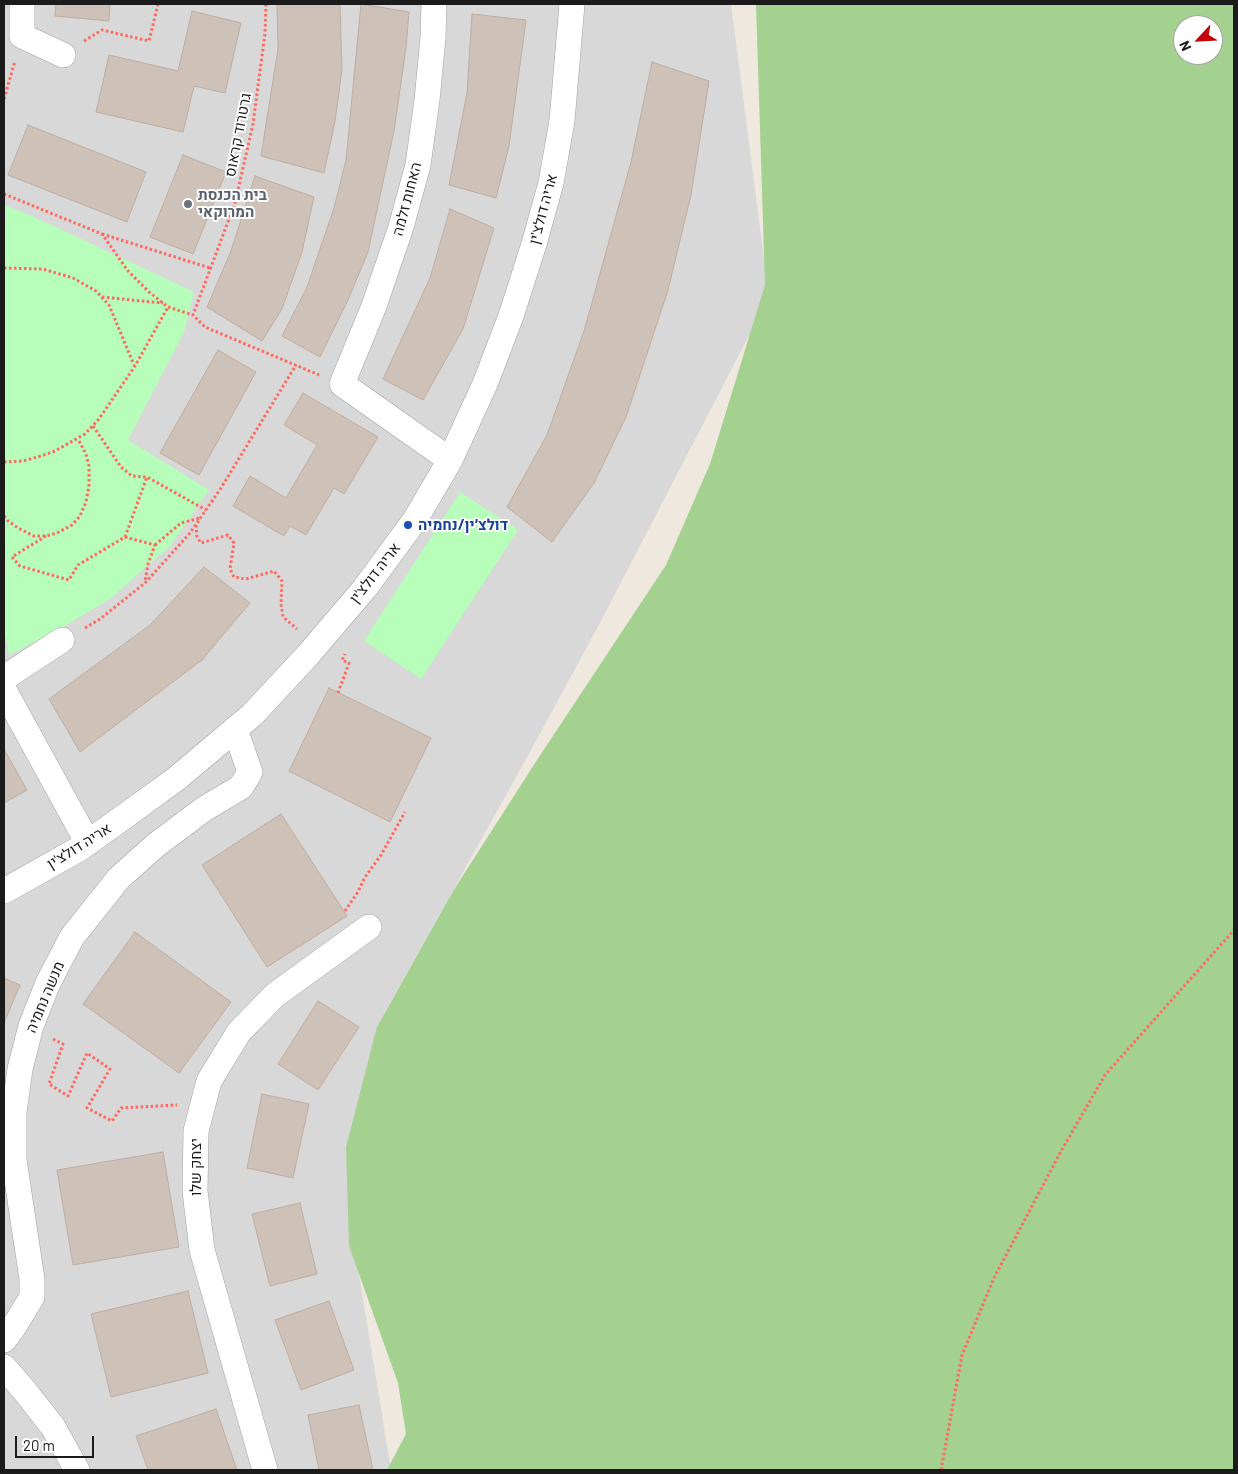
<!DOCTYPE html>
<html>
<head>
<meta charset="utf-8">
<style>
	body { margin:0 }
	#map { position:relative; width:1238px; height:1474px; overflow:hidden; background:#eee8df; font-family:Barlow,sans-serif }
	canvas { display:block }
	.frame { position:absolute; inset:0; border:5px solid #1b1b1b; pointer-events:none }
	.north { position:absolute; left:1173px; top:15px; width:50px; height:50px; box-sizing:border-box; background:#fff; border:1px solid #a4a4a4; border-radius:50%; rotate:245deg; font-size:14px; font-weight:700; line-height:20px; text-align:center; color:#1b1b1b }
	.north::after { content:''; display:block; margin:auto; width:18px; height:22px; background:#c60007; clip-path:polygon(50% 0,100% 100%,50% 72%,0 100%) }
	.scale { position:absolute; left:15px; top:1436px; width:79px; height:22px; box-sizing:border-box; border:2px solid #1b1b1b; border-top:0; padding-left:6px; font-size:15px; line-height:18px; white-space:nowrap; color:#1b1b1b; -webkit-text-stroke:4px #fff; paint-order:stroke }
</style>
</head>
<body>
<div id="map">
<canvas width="1238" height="1474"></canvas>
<div class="frame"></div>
<div class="north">N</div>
<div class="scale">20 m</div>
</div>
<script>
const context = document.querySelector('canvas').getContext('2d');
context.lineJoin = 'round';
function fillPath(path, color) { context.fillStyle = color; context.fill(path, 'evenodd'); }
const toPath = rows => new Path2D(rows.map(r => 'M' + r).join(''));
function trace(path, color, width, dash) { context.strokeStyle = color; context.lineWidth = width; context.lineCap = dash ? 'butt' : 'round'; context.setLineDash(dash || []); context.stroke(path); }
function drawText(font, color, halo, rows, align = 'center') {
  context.font = font + ' Barlow,Heebo,sans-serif'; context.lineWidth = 4; context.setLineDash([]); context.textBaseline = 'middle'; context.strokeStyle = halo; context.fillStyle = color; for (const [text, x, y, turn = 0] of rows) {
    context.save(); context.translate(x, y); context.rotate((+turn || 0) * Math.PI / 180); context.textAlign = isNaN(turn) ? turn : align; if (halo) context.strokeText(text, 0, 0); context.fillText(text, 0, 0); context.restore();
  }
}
fillPath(toPath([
	[4,4,731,4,769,297,601,621,525,761,384,1014,353,1238,391,1470,4,1470]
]), '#d9d8d8');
fillPath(toPath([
	[756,4,1234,4,1234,1470,387,1470,406,1434,398,1383,349,1246,346,1147,377,1027,453,891,537,760,666,565,710,464,765,285],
	[1183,25,1213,25,1213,55,1183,55]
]), '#a5d190');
fillPath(toPath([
	[4,205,30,215,194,292,184,332,128,440,209,490,170,546,111,598,65,626,9,655,4,628],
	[460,492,518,530,421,679,364,641]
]), '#b6feb9');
const building = toPath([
	[56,4,110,4,109,21,55,16,56,4],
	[277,4,340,4,342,70,335,121,324,173,261,156,278,49,277,4],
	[361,4,409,12,406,48,394,131,368,252,348,300,320,357,282,336,307,287,334,208,346,160,361,4],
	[192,11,241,23,225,93,194,86,183,132,96,112,109,55,178,71,192,11],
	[472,14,526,20,509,146,496,198,449,185,467,93,472,14],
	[652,62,709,81,691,195,668,290,626,417,594,483,552,542,507,507,547,435,584,331,631,162,652,62],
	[28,125,146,172,127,222,8,175,28,125],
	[183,155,226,172,193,254,150,237,183,155],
	[255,176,314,197,302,252,282,309,262,341,207,307,231,251,255,176],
	[450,209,494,228,463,329,423,400,383,379,430,278,450,209],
	[218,350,256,372,199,475,160,453,218,350],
	[303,393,378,437,344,494,334,488,306,535,290,526,284,536,233,506,250,476,286,498,317,445,284,425,303,393],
	[204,567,250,603,202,660,80,752,49,699,150,625,204,567],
	[329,688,431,738,390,822,289,771,329,688],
	[4,749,27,790,4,803,4,749],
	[281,814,347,916,267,967,202,865,281,814],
	[135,932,231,1002,179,1073,83,1004,135,932],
	[4,978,20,985,4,1023,4,978],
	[318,1001,359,1027,318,1090,278,1064,318,1001],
	[262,1094,309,1104,293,1178,247,1168,262,1094],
	[163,1152,179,1247,73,1265,57,1170,163,1152],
	[300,1203,317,1274,270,1286,252,1214,300,1203],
	[188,1291,208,1373,111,1397,91,1314,188,1291],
	[329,1301,354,1370,301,1390,275,1320,329,1301],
	[359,1405,373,1470,319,1470,308,1415,359,1405],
	[216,1409,237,1470,148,1470,136,1436,216,1409]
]);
fillPath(building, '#cec1b8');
trace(building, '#c0ada0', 1);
const minor = toPath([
	[22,4,22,36,63,55],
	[434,4,433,38,427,100,418,165,401,227,374,306,342,384,450,460],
	[4,678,62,640],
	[4,690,88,843],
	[4,891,79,849,125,816,176,779,252,715,307,656,365,588,415,520,450,460,485,384,511,316,534,244,551,183,562,121,572,4],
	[4,1340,13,1328,32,1297,32,1279,14,1160,14,1112,20,1069,31,1026,48,983,72,937,119,878,156,845,204,809,241,787,250,772,235,729],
	[4,1367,24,1390,53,1427,77,1470],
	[265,1470,202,1250,195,1191,196,1131,209,1081,239,1032,275,995,369,927]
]);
trace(minor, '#a2a2a2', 26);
trace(toPath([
	[266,4,265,33,253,124,235,203,193,315,205,327,319,375],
	[84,41,102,30,149,41,158,4],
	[4,99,15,61],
	[4,194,102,234,128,271,149,292,168,307,193,315],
	[102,234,210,268],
	[4,268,43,269,73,278,96,291,109,305,134,365],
	[102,297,163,303],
	[93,426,121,467,132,476,147,477],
	[4,462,23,461,41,456,55,451,85,434,99,419,135,366,168,307],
	[4,516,8,521,18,528,34,536,46,536,57,533,72,525,80,516,86,502,89,486,89,466,86,454,78,439],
	[196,525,197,537,201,543,228,535,234,543,230,569,234,577,246,579,274,571,282,581,281,604,283,617,297,629],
	[46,536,12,557,20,566,69,580,78,565,125,537,155,545,148,564,145,582],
	[125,537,147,477,206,510],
	[155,545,181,523,200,518],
	[85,628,100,619,145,583,190,533,221,488,296,365],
	[338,693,349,663,342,660,345,654],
	[345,911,358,892,365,877,381,855,405,812],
	[53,1039,63,1044,49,1084,68,1096,87,1053,110,1069,87,1108,112,1121,121,1108,177,1105],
	[941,1470,962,1355,994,1278,1060,1153,1105,1075,1234,930]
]), '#ff695f', 3, [2.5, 2.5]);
trace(minor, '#fff', 25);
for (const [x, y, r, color] of [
	[188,204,5,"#6b7280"],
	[408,525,5,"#1a4fb4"]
]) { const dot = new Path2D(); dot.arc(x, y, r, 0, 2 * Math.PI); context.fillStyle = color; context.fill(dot); trace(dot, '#fff', 2); }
drawText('15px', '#1b1b1b', '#fff', [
	["גרטרוד קראוס",238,135,-79],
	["האחות זלמה",407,199,-75],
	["אריה דולצ'ין",543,209,-75],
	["אריה דולצ'ין",375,573,-52],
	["אריה דולצ'ין",79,846,-32],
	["מנשה נחמיה",45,997,-67],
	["יצחק שלו",196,1167,-90]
]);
drawText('bold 15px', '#5b616d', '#fff', [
	["בית הכנסת",198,195],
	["המרוקאי",198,212]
], 'left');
drawText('bold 15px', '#164399', '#fff', [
	["דולצ׳ין/נחמיה",418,525]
], 'left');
</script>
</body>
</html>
